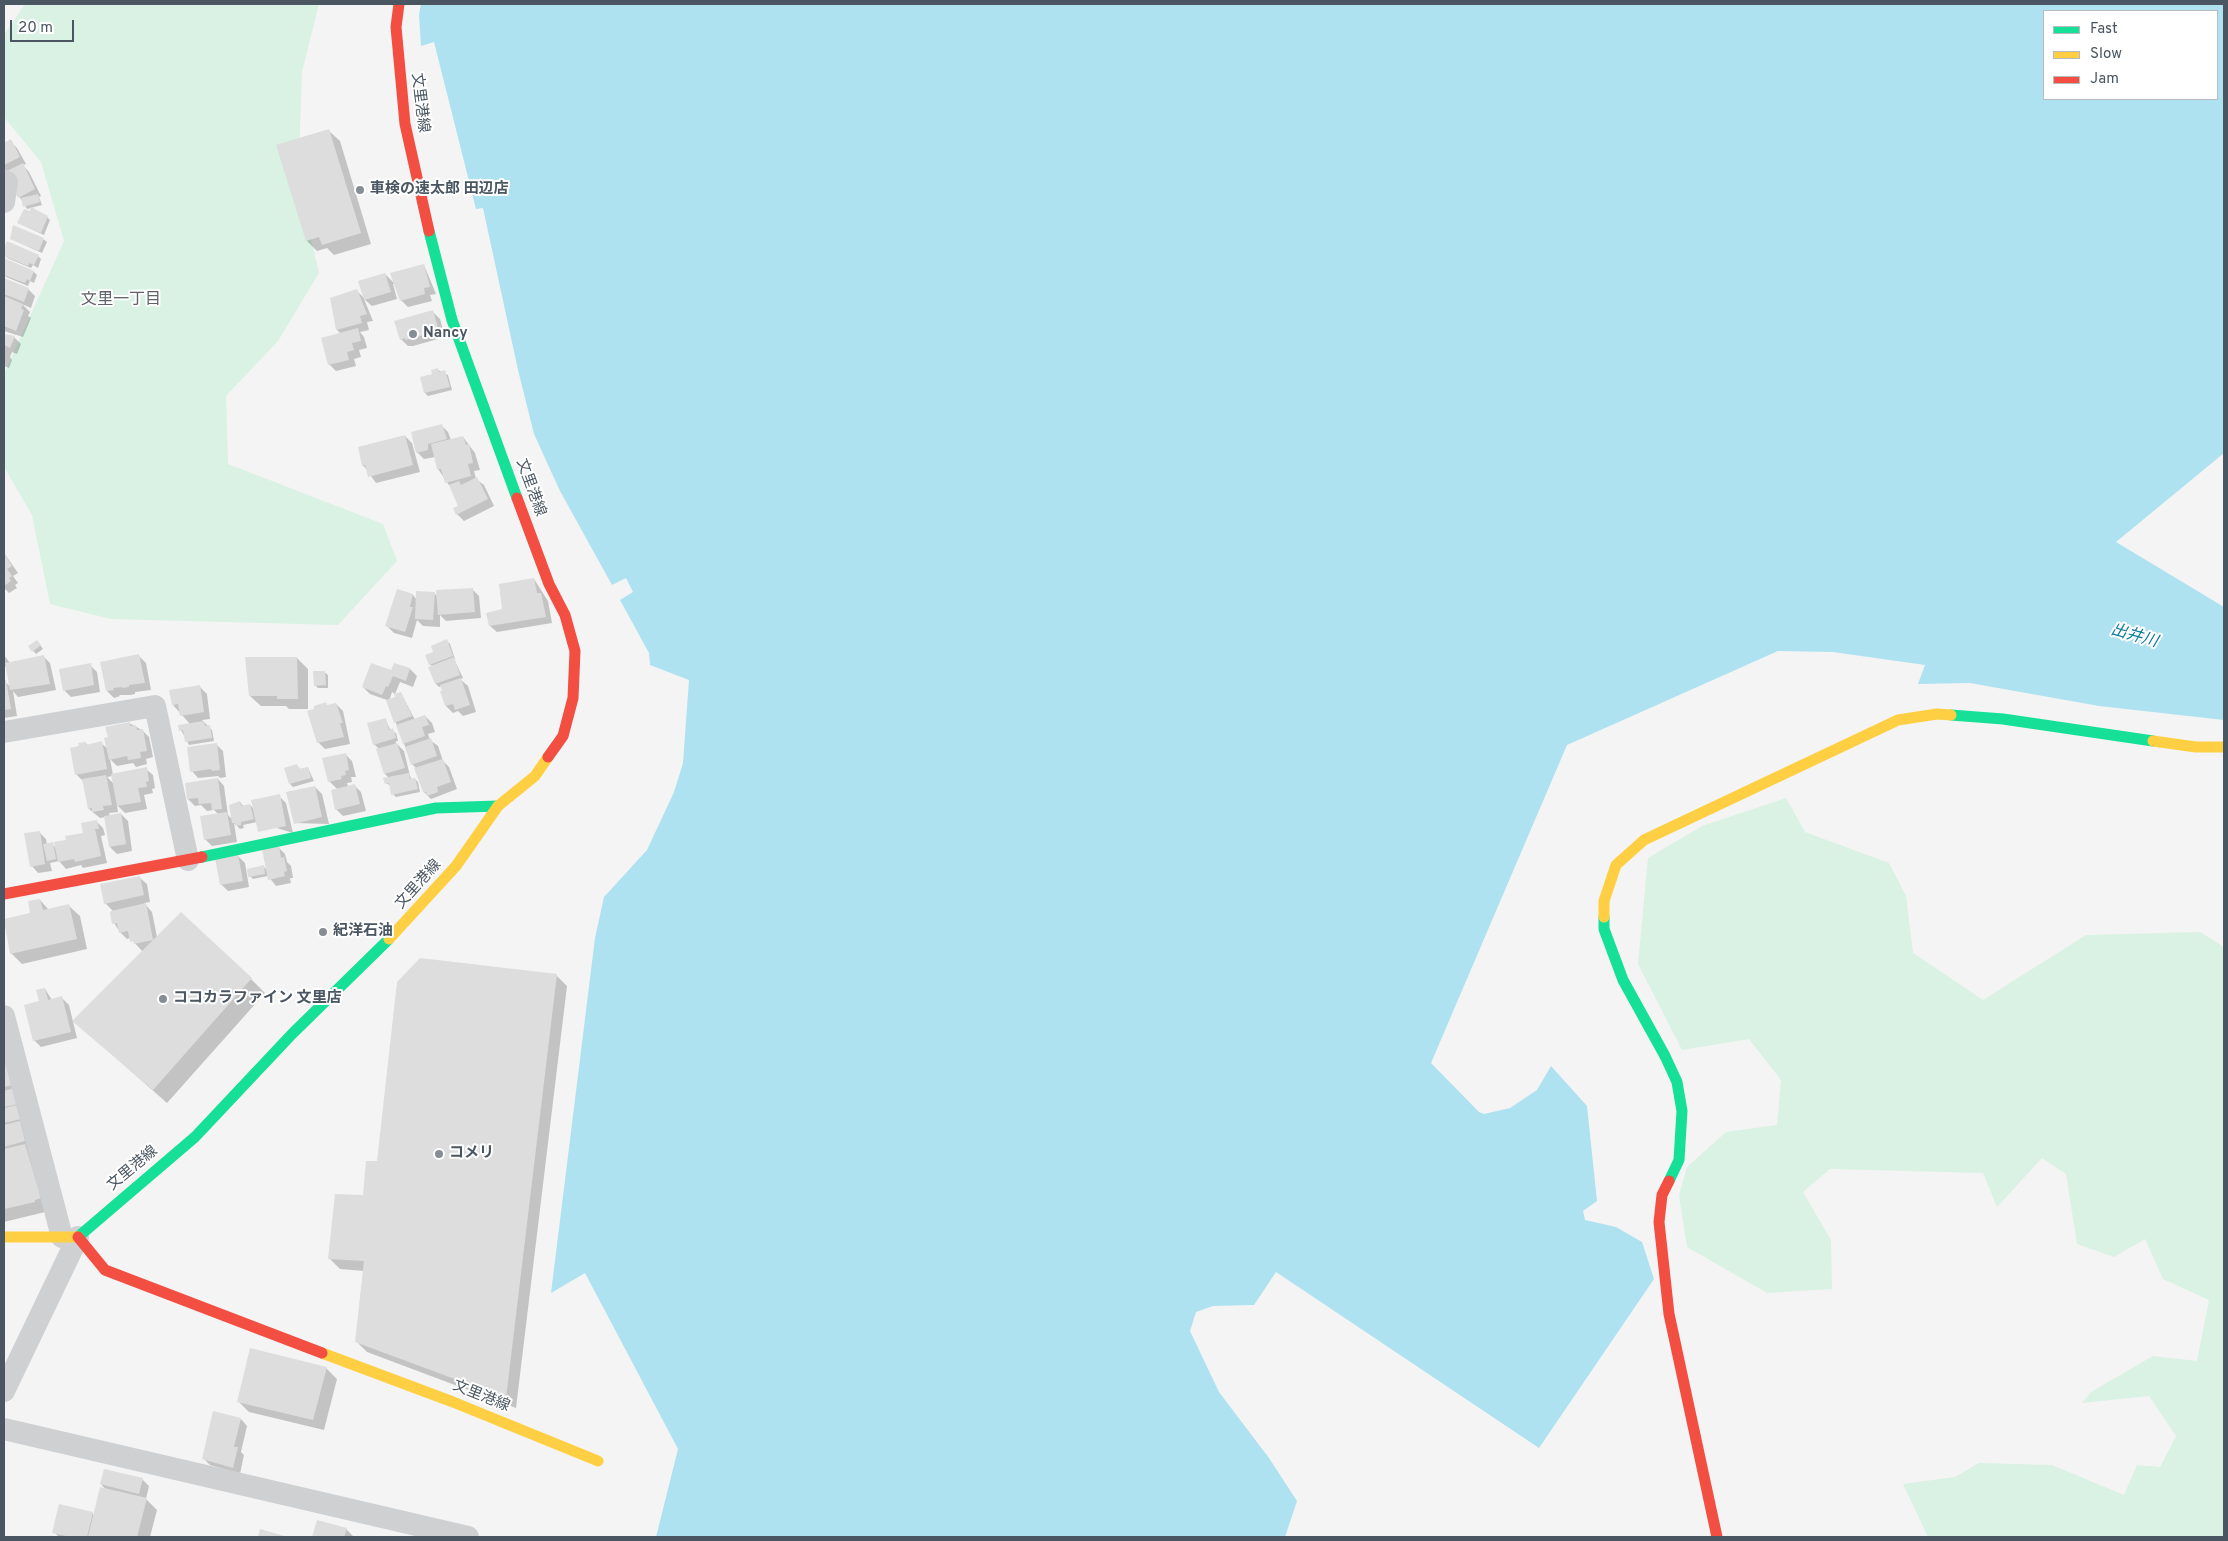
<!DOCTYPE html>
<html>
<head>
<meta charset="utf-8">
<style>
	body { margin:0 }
	#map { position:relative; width:2228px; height:1541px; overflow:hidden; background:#f4f4f4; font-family:Overpass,sans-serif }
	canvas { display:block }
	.frame { position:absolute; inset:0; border:5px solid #4a5661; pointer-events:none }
	.legend { position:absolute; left:2043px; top:10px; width:175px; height:90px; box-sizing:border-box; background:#fff; border:1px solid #b7bbc0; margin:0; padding:6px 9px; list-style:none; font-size:15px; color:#4a5661 }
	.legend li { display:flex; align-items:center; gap:10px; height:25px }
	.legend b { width:25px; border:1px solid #b7bbc0 }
	.scale { position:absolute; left:10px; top:20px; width:64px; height:22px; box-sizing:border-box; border:2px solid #4a5661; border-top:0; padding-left:6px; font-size:15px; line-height:18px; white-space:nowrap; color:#4a5661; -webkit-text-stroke:4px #fff; paint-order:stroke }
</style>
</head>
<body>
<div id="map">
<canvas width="2228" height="1541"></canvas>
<div class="frame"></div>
<ul class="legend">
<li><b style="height:6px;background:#16e098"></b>Fast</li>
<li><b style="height:6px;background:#ffcf43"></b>Slow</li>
<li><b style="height:6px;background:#f24e42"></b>Jam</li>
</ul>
<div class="scale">20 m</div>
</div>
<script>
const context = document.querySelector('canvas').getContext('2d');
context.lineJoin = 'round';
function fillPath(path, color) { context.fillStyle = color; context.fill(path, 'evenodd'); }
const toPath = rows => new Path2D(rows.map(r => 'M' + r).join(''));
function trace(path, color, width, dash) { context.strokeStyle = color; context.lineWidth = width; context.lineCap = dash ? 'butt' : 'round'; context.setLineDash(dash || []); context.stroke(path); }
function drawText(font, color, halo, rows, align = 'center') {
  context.font = font + ' Overpass,"Noto Sans JP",sans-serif'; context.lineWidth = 4; context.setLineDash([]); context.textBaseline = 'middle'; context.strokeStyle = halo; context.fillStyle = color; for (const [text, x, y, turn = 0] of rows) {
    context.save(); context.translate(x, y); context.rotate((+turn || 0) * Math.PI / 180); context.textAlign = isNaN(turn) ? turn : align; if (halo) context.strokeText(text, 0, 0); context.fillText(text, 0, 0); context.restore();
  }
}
fillPath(toPath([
	[25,4,319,4,302,72,298,184,319,273,278,341,226,396,228,464,383,524,397,561,338,625,111,619,50,604,32,515,4,467,4,374,64,241,41,162,4,117,4,35],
	[1786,798,1805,832,1889,863,1906,896,1913,953,1983,1000,2086,935,2200,932,2224,947,2224,1537,1928,1537,1903,1484,1955,1477,1979,1463,2052,1465,2124,1495,2137,1465,2160,1467,2176,1436,2149,1396,2082,1403,2091,1392,2153,1356,2197,1361,2209,1300,2163,1279,2145,1239,2114,1257,2077,1244,2066,1174,2042,1158,1997,1207,1983,1173,1830,1169,1803,1192,1831,1240,1832,1289,1767,1293,1687,1247,1679,1195,1687,1167,1726,1132,1777,1125,1781,1080,1749,1039,1682,1050,1638,964,1648,858,1702,826]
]), '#d9f2e3');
fillPath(toPath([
	[421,4,2224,4,2224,453,2116,542,2224,607,2224,720,2099,706,1970,683,1918,684,1925,665,1833,652,1778,651,1567,745,1431,1063,1479,1112,1484,1114,1510,1108,1537,1090,1551,1066,1587,1106,1597,1201,1583,1211,1585,1220,1616,1227,1642,1242,1654,1279,1539,1448,1276,1272,1254,1305,1213,1306,1196,1312,1190,1331,1219,1392,1269,1458,1297,1501,1285,1537,656,1537,678,1449,585,1273,551,1293,595,938,604,897,647,850,674,792,683,763,689,680,650,665,649,653,620,600,633,592,626,578,612,585,560,491,534,434,518,370,483,208,476,209,434,42,421,46,419,15],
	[2044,11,2217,11,2217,99,2044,99]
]), '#aee2f0');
fillPath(toPath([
	[329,131,340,141,371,244,334,255,327,248,317,251,307,241],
	[10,141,17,148,26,164,23,165,29,172,41,196,39,197,42,205,27,209,4,172,4,144],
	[47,217,50,220,44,235,18,223],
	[11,239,43,239,47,242,42,253],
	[7,243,38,256,41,259,38,268,33,265,31,268,7,258,4,250],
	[4,260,34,272,37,275,34,283,30,281,28,286,6,277,4,274],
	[424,265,436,294,430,295,432,301,408,307,401,300],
	[385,274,395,284,393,284,397,299,372,306,364,299,373,321,367,322,369,330,360,332,364,337,367,348,359,350,361,357,354,359,356,366,336,371,329,364,341,334,337,330,331,299,357,291,364,298],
	[4,279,28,289,35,296,31,308,22,304,30,312,28,316,31,318,23,337,4,331],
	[433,312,440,319,445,337,413,346,408,346,401,339],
	[4,336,9,338,14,337,21,344,17,354,12,352,10,357,12,360,9,368,4,366],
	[438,370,448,375,452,390,428,396,425,393,421,378,434,375],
	[441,425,448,432,451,440,463,437,475,453,480,470,474,471,476,479,484,485,494,506,464,521,457,514,460,507,451,488,438,469,435,457,424,459,417,452],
	[405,436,412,443,420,472,376,483,363,465],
	[4,553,18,573,13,576,18,583,15,585,17,588,9,593,4,588],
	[534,579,548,601,552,623,497,632,490,626],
	[472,589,479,596,481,618,446,621,440,615,440,627,423,626,417,620,412,638,394,633,387,626,397,591,413,595,417,600,434,593,438,597],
	[447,641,450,644,455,659,454,659,463,678,460,679,468,686,476,712,463,716,458,711,453,713,446,706,442,686,439,687,436,684,433,667,430,664,435,653],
	[40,645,43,649,36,654,30,647],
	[4,655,10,663,43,656,50,663,56,690,18,697,13,691,17,716,4,718,4,681,11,687,6,666,4,668],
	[139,656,146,663,151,690,135,692,135,694,130,695,119,695,120,696,114,698,107,691],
	[297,658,308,669,308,709,289,709,286,706,261,706,250,696],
	[395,664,410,669,417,676,413,687,400,682,395,694,392,692,389,701,397,698,401,693,415,720,425,716,432,723,435,732,428,734,430,740,438,746,443,761,449,767,457,789,431,799,424,792,417,769,412,764,387,700,370,694,363,687,392,672],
	[90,665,97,672,100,692,71,697,64,690],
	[324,672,328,675,328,688,318,688,315,685],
	[200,687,207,694,210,719,202,720,212,730,214,741,189,745,181,730,190,724,173,705],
	[336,704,343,711,350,744,325,749,318,742,328,706],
	[385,719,391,731,396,733,398,741,395,742,404,751,410,776,412,780,415,779,418,782,420,792,396,797,393,794,391,786,386,783,389,778,385,774,378,748,374,744],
	[129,723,142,730,149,737,153,757,146,759,147,764,136,767,133,763,117,766,110,759,113,775,146,769,153,775,155,788,152,789,153,793,144,795,147,809,125,813,117,805,118,812,109,813,110,816,121,814,128,821,132,851,117,854,110,847,106,817,100,818,89,809,84,782,77,775,72,749,86,743,88,746,101,743,108,749],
	[112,776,114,784,107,777],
	[216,744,223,751,226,777,220,778,218,776,198,778,192,771],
	[345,754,352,761,356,777,351,777,352,782,347,783,348,787,354,785,361,792,366,811,343,816,336,809,337,789,329,781],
	[297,766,300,769,308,768,314,781,293,787,290,784],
	[218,779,224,786,228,815,233,820,240,802,243,806,250,805,254,809,279,796,286,803,293,833,257,822,243,825,244,828,240,829,234,823,237,842,212,846,205,839,218,814,214,810,207,811,201,805,195,806,188,799],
	[315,787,322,794,329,824,295,823],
	[96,821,103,828,105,835,101,836,107,863,83,868,81,865,66,869,59,861,50,863,52,871,38,873,32,866,39,832,46,839,47,845,52,844,56,848,84,833],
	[278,847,285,854,287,862,291,866,293,878,290,878,291,883,276,886,268,876,253,879,250,876,264,867,267,870],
	[238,856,245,863,249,887,228,891,221,884],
	[140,878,147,884,150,902,144,903,152,912,157,937,251,979,265,993,167,1103,74,1021,143,952,130,938,127,939,120,932,114,923,111,913,113,911,105,903],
	[40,900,49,910,69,906,80,916,87,949,22,964,11,953,4,920,32,914],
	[556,975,567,986,516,1408,367,1352,356,1341,364,1271,340,1269,329,1258,364,1197,378,1162],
	[45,989,52,1000,62,998,69,1005,77,1038,41,1047,34,1040,40,1002],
	[4,1009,45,1212,4,1222],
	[326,1368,337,1379,324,1430,249,1412,238,1401],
	[241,1419,247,1426,241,1452,244,1455,240,1474,210,1465,203,1458],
	[142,1479,149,1486,146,1499,157,1510,150,1537,59,1537,54,1532,92,1513,94,1515,106,1490,101,1484],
	[318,1522,346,1529,354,1537,314,1537]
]), '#0003');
fillPath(toPath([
	[329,129,361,233,322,245,319,237,306,241,276,145],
	[11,139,20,157,4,165,4,143],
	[23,163,35,189,18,198,5,172],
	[38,194,40,202,23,207,21,198],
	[31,207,48,216,41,233,17,223,24,209,30,211],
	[13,225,44,238,39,251,10,239],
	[7,241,39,255,34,265,29,263,28,266,4,256,4,248],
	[4,258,34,271,30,281,27,279,25,283,4,275],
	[424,264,430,287,424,288,425,294,400,301,390,273],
	[385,273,391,292,364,300,358,281],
	[4,278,29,288,24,302,4,294],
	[357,289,367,314,360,316,362,323,336,330,330,298],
	[4,296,23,304,21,309,24,310,16,331,4,326],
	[433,310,439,331,405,340,405,338,400,340,394,321],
	[358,328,361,341,352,343,354,350,347,352,349,360,328,365,321,338],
	[4,334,15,336,10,348,4,345],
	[438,368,439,372,445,370,450,387,424,393,420,377,432,374,431,370],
	[442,424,447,439,428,444,428,450,416,453,411,432],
	[405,435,413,465,368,477,365,465,362,466,358,447],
	[463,436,466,445,469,444,473,463,468,464,471,476,445,483,441,469,437,469,431,444],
	[477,477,488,499,456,515,453,508,458,506,449,485,459,481,461,485],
	[4,554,12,566,7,569,12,576,9,578,11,581,4,586],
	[534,578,537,593,541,593,546,617,489,626,486,613,502,609,499,584],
	[473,588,475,612,438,615,436,590],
	[397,589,413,594,410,607,413,607,405,632,385,626],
	[416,591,435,592,433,620,415,619],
	[447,639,453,656,429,665,425,655,433,652,431,646],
	[37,640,41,645,32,652,28,646],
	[139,654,145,683,129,685,129,687,122,688,122,687,113,688,114,690,106,691,100,662],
	[44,655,50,684,10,690,5,663],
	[245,657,297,657,298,699,277,699,277,696,249,696],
	[454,657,460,675,435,684,428,667],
	[91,663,94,685,63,691,59,669],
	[371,663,391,670,394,663,410,668,406,681,393,676,388,687,386,686,382,695,362,687],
	[313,671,325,671,326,685,314,686],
	[461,678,470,705,455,710,453,704,445,706,440,691,442,691,440,685],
	[4,680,6,680,11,709,4,710],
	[200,685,204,712,180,716,178,704,172,705,169,690],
	[401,692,412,716,394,723,386,700,395,697,394,694],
	[326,702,327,705,336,703,343,723,340,723,344,737,317,743,307,711,314,709,314,706],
	[425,715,429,725,422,727,425,736,403,744,396,725],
	[386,718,389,730,393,728,396,738,373,745,367,723],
	[204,721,205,726,210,725,212,738,185,742,183,730,179,731,178,725],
	[130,722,130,726,136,725,137,730,143,729,147,751,140,752,141,758,128,760,127,756,109,760,104,738,108,737,105,727],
	[431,738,437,756,411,765,405,747],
	[102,741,107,769,75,775,70,748,79,746,78,743,86,742,86,745],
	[217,743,220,770,212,771,211,769,190,772,187,747],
	[397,743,405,768,384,774,376,749],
	[346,753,349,770,345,771,346,775,341,776,342,779,328,782,322,758],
	[443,759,451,782,437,787,438,792,427,796,426,792,423,792,414,768],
	[297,764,299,769,308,767,311,778,289,784,284,768],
	[147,767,149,781,146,782,147,787,138,788,141,802,117,806,111,774],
	[409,773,410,779,415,778,418,789,391,795,389,783,385,784,383,778],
	[106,775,112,805,103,806,104,810,92,812,92,808,88,809,82,779],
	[218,778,222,809,212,810,211,803,199,804,198,798,187,799,185,783],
	[355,784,360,804,335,810,331,790],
	[315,786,322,817,294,824,286,792],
	[280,794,286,826,258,832,251,800],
	[240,801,241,806,250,804,254,819,241,822,241,825,236,826,235,823,232,823,229,805],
	[227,812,231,835,204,840,200,816],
	[121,813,126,844,109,847,104,816],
	[97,820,99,829,95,829,101,856,75,862,74,859,58,862,54,842,66,840,65,836,83,833,81,823],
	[40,831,45,864,30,867,24,833],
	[53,842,56,859,47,861,43,844],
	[279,846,281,858,284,857,287,871,284,872,285,876,268,880,262,849],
	[238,854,243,881,220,885,215,858],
	[264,865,265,874,248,877,247,869],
	[140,876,144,895,104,904,100,884],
	[40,899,43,910,69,904,77,939,10,954,4,919,30,913,28,901],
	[146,903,153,940,134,944,133,941,130,942,128,931,119,933,117,923,112,924,110,913,111,911],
	[181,912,252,978,153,1090,72,1021],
	[420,958,557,974,506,1398,355,1342,364,1261,328,1259,335,1194,363,1195,366,1161,377,1161,397,982],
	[45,988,48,1000,62,996,71,1032,33,1041,24,1005,39,1001,36,990],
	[4,1053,12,1085,4,1087],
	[14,1088,18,1104,4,1107,4,1091],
	[17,1105,21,1119,4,1123,4,1108],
	[20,1121,25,1141,4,1147,4,1125],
	[25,1144,41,1198,35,1200,35,1202,4,1209,4,1149],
	[250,1348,327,1367,313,1420,237,1402],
	[213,1411,241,1418,234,1447,238,1447,233,1468,202,1459],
	[104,1469,143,1478,139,1494,100,1484],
	[100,1487,147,1498,137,1537,88,1537],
	[59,1504,93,1512,87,1537,71,1537,52,1533],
	[317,1520,347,1528,344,1537,312,1537],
	[260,1529,288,1537,258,1537]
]), '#ddddde');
trace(toPath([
	[4,181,7,182,4,202],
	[4,732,155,706,188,860],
	[4,1016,62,1237],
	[4,1391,78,1237],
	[4,1429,468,1537]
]), '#ced0d2', 22);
trace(toPath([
	[429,231,452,320,517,498],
	[1951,715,2003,719,2153,741],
	[202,857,436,808,498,806],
	[1604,917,1604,929,1623,980,1665,1056,1677,1082,1682,1111,1679,1160,1669,1181],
	[78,1237,195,1137,292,1034,389,939]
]), '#16e098', 11);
trace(toPath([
	[2153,741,2196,747,2224,747],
	[1604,917,1604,901,1616,865,1644,840,1898,720,1937,714,1951,715],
	[389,939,456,866,498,806,535,776,548,757],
	[4,1237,78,1237],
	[322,1353,453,1402,598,1461]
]), '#ffcf43', 11);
trace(toPath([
	[399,4,396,27,405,124,429,231],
	[517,498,549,584,565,615,575,651,573,698,563,736,548,757],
	[4,894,202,857],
	[1669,1181,1662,1195,1659,1222,1669,1314,1717,1537],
	[78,1237,105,1270,322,1353]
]), '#f24e42', 11);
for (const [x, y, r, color] of [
	[360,190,5,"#868d94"],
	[413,334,5,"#868d94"],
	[323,932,5,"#868d94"],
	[163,999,5,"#868d94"],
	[439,1154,5,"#868d94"]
]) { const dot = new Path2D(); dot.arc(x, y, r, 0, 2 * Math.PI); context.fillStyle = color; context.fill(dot); trace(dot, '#fff', 2); }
drawText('15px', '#4a5661', '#fff', [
	["文里港線",419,103,83],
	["文里港線",530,488,70],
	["文里港線",419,885,-48],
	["文里港線",133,1169,-40],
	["文里港線",481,1397,22]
]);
drawText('bold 15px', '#4a5661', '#fff', [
	["車検の速太郎 田辺店",370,190],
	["Nancy",423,334],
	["紀洋石油",333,932],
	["ココカラファイン 文里店",173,999],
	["コメリ",449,1154]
], 'left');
drawText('16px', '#5f6368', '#fff', [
	["文里一丁目",121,301]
]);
drawText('italic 16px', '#0c7c9b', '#fff', [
	["出井川",2134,637,16]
]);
</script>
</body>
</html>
